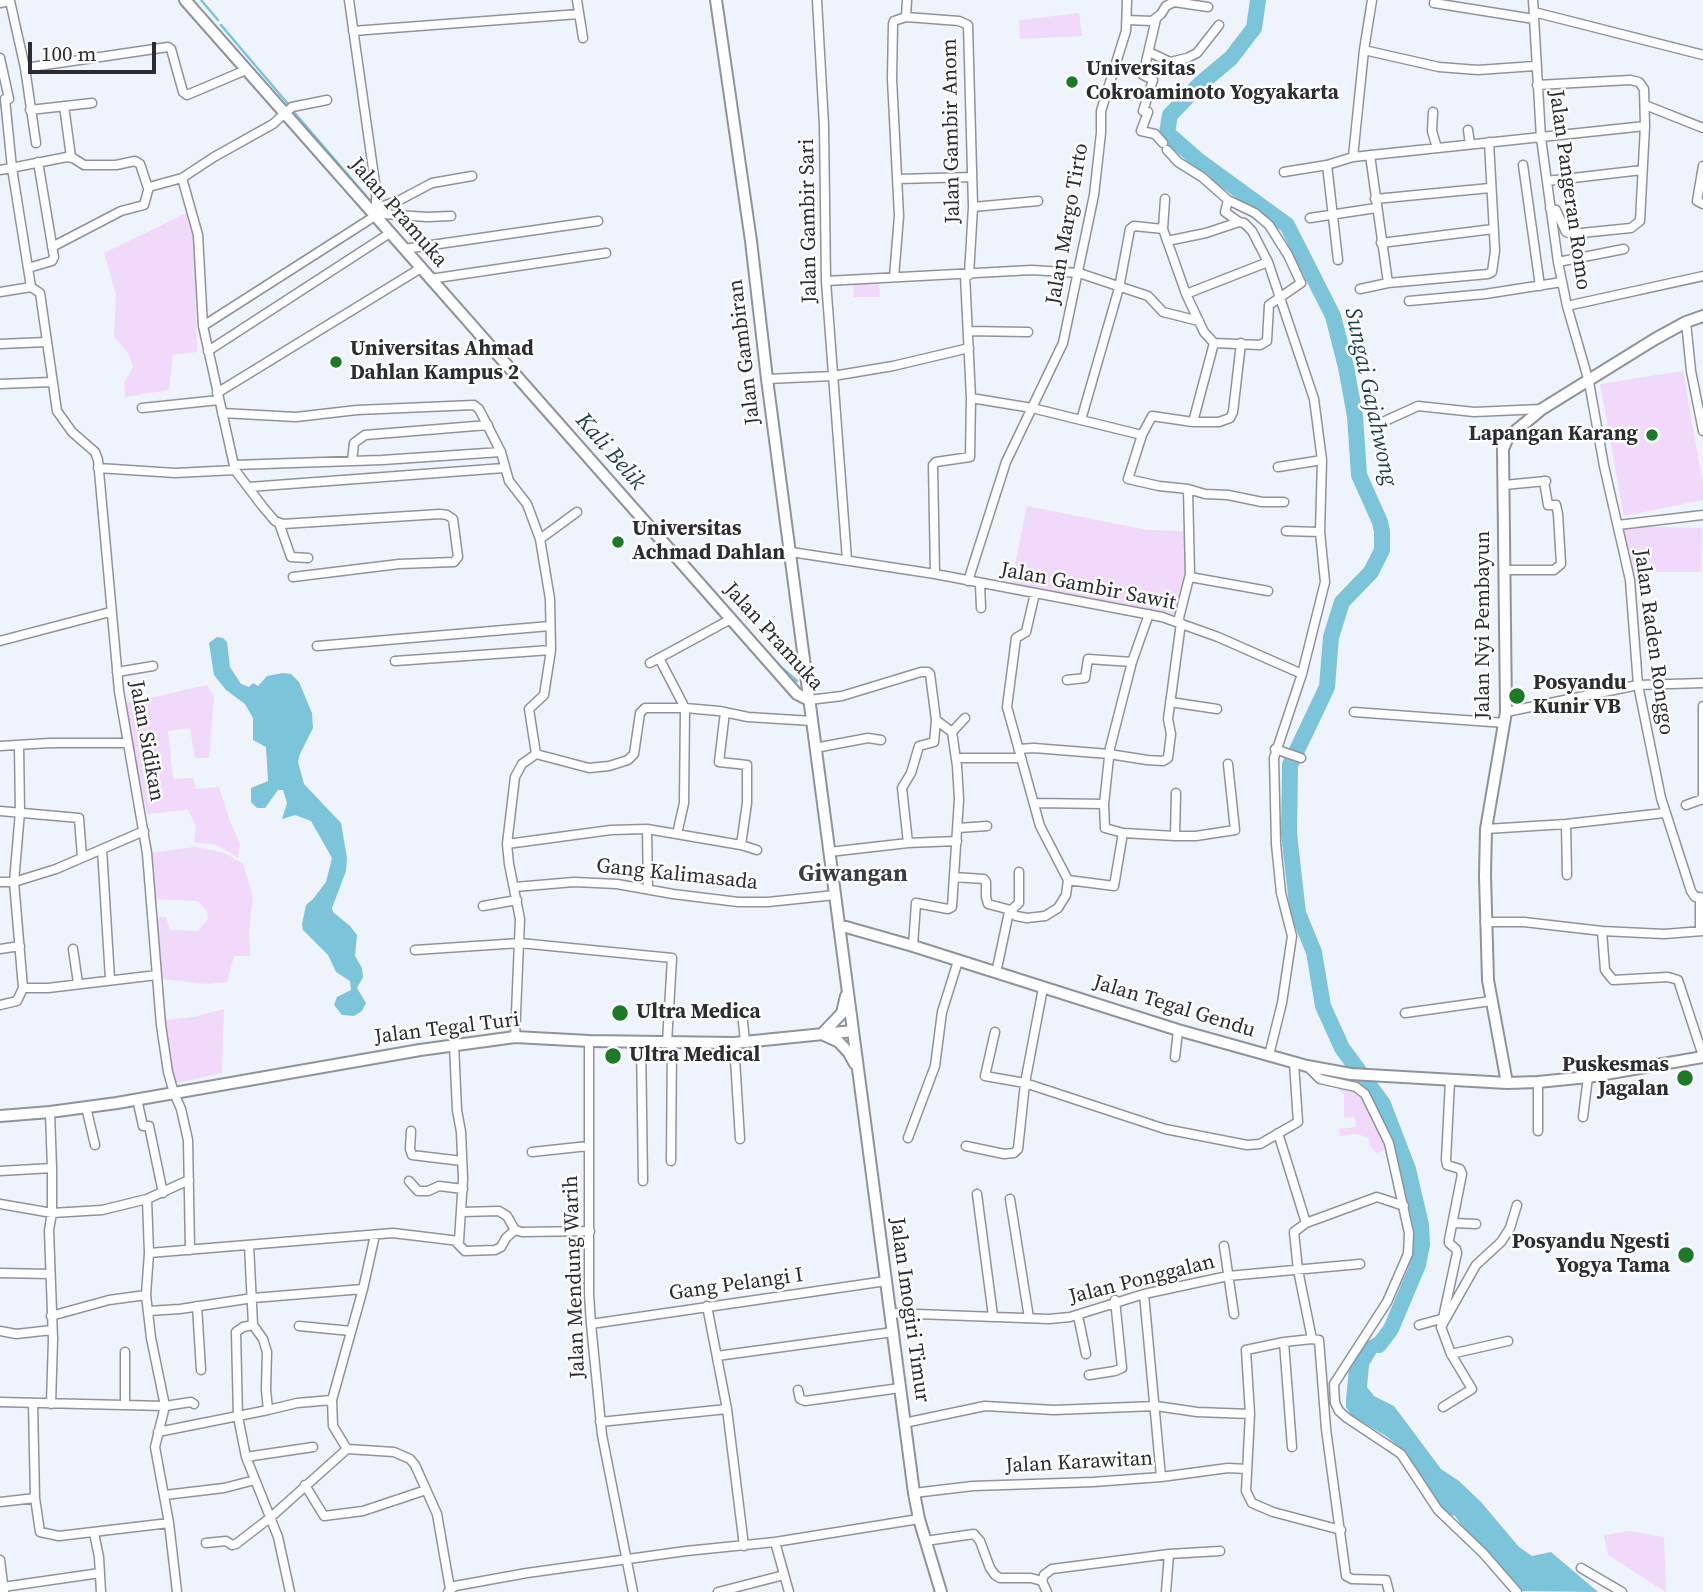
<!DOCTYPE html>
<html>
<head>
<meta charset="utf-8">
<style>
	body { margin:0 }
	#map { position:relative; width:1703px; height:1592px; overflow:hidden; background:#eff3fb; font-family:"Source Serif 4",serif }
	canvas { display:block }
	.scale { position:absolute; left:28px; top:42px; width:128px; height:32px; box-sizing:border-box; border:4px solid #2b2d30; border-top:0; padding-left:9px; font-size:21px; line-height:24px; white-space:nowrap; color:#2b2d30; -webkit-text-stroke:5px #fff; paint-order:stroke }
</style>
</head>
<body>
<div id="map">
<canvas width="1703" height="1592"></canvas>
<div class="scale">100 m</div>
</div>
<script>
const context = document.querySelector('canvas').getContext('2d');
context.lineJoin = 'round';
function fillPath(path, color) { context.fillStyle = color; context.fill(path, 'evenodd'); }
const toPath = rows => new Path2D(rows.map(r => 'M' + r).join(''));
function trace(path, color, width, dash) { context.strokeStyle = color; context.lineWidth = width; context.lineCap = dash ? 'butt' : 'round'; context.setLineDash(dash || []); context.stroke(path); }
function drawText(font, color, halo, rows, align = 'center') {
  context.font = font + ' "Source Serif 4",serif'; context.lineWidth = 5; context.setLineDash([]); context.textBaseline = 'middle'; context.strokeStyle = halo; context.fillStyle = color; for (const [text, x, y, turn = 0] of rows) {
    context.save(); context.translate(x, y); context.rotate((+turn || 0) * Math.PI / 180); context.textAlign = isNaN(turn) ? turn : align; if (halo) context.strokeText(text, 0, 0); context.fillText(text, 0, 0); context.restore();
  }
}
fillPath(toPath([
	[1079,13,1082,36,1020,39,1019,20],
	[187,213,194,243,197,352,173,355,169,390,125,397,124,383,133,367,127,351,114,337,116,294,104,253],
	[879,283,880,297,854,297,853,284],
	[1683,371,1703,485,1703,500,1624,516,1600,384],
	[1027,506,1147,530,1185,531,1188,574,1176,618,1011,585],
	[1622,526,1702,528,1701,572,1632,572],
	[207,685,214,696,209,758,195,758,190,728,168,731,173,779,193,778,196,789,219,787,231,824,240,844,238,858,217,845,194,842,196,826,188,810,147,814,123,704],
	[195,847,225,853,243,864,253,897,249,933,250,956,234,956,227,982,206,984,162,979,156,917,166,917,170,930,198,931,208,919,207,911,198,901,156,899,149,853],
	[224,1009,222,1073,172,1084,167,1056,165,1020,194,1017],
	[1349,1084,1359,1090,1388,1148,1377,1153,1370,1146,1368,1137,1355,1134,1340,1136,1339,1129,1356,1127,1355,1117,1344,1118,1344,1094,1337,1088],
	[1629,1531,1664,1537,1666,1592,1608,1555,1604,1535]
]), '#f0d9fa');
fillPath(toPath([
	[217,637,223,638,227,642,230,667,241,684,249,687,253,683,258,686,267,676,283,673,291,674,299,682,312,713,313,728,300,754,298,762,304,784,341,823,347,858,346,871,332,908,333,912,350,926,357,935,355,956,362,968,363,977,357,988,366,1003,362,1011,354,1016,342,1015,334,1005,337,997,351,990,350,981,336,972,328,955,303,930,302,924,306,905,313,899,326,882,332,858,311,821,295,815,282,819,287,803,283,790,278,790,265,808,257,808,251,802,251,788,268,781,266,747,253,740,253,718,245,704,226,690,214,675,209,643],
	[1391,1329,1369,1365,1367,1387,1374,1396,1394,1406,1441,1469,1459,1481,1481,1502,1519,1547,1532,1556,1551,1552,1598,1592,1518,1591,1466,1532,1455,1516,1445,1514,1441,1510,1403,1450,1386,1436,1352,1416,1346,1407,1346,1400,1349,1368,1354,1353,1362,1344]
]), '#7bc4d9');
trace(toPath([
	[201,0,218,20],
	[221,25,288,104],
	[293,111,373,204],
	[383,216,397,232],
	[774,661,797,681]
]), '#7bc4d9', 2.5);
trace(toPath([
	[1258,0,1254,28,1231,58,1200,84,1170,115,1167,133,1199,161,1287,225,1333,316,1346,367,1355,416,1359,475,1380,522,1382,531,1382,550,1371,572,1342,602,1331,637,1327,687,1290,765,1289,834,1298,913,1314,952,1323,1006,1342,1048,1383,1104,1408,1169,1421,1225,1422,1245,1418,1265,1391,1329,1379,1345]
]), '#7bc4d9', 16);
const street = toPath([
	[349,0,376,190,376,208],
	[577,0,583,38],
	[817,0,824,125,826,281,847,560],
	[1533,0,1541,138,1558,262,1567,306,1589,382,1604,466,1630,580,1638,685,1661,798,1691,891,1695,897,1700,897,1700,931],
	[0,3,10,1,25,68],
	[1434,3,1534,19],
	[1534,12,1703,55],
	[906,17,907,0],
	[1156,19,1143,75,1153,80,1143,111,1148,112,1141,131,1155,134,1163,143],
	[1127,20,1152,21,1161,14,1166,6,1174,2,1208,7],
	[353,31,579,14],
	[1364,50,1439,67,1478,70,1535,66],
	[1149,52,1170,62,1187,58,1197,53,1219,25],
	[0,58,9,99],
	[1537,85,1630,80,1639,82,1644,89,1645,126,1640,221,1631,228,1571,234,1566,232,1556,210,1550,208],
	[5,99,12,168,31,287],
	[1645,105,1703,128],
	[64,106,71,157],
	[30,110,92,103],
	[1433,112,1432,131,1437,148],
	[1468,130,1470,144],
	[36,143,25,68,168,47,171,49,183,92,187,95,246,70],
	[1167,150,1178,162,1202,177,1228,200,1225,212,1239,222,1206,233,1167,241],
	[1370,155,1388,283],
	[1353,157,1364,50,1372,0],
	[1327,165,1338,260],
	[1523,165,1540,286],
	[1703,166,1697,201,1703,204],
	[0,170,67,157,73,158,84,165,116,165,135,161,140,164,148,188],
	[1284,172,1327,165,1353,157,1645,126],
	[182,178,198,235,203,326,235,470,263,507,275,521,283,524,440,514,447,515,453,519,458,557,454,562,399,564,293,577],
	[898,179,972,177],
	[1547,181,1642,170],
	[1165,199,1163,229,1186,294,1204,332,1214,343,1260,345,1267,341,1269,305,1301,283,1288,255,1269,225,1255,213,1228,200],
	[1375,199,1490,188],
	[973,207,1038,201],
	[373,209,398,201,432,183,472,176],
	[1310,218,1376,208],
	[1239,222,1244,223,1252,231,1268,262,1314,399,1322,460,1320,532,1325,582,1302,674,1274,758,1276,844,1281,893,1292,936,1282,1003,1269,1055],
	[1381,243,1493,229],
	[52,247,121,211,144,205,149,187,182,178,214,157,273,124,292,107,327,100],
	[404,249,598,221],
	[1558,262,1624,249],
	[28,268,52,261,54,257,38,162],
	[894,277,899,216,892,79,893,24,894,21,906,17,959,21,968,25,973,207,969,275],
	[430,279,606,253],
	[826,281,1032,270,1079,273,1148,296,1163,312,1199,321],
	[1360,289,1388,283,1488,274,1492,272,1495,251,1489,142],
	[0,292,31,287,40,293,57,411,72,432,95,452,98,460,119,691,147,853,161,1025,168,1072,174,1093,181,1109,188,1140,190,1250],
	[1186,294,1268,262],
	[1409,301,1485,294,1562,282],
	[1567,306,1703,276],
	[1686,322,1691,371,1703,431],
	[203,326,375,216,384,214,427,217,451,216],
	[968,331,1028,332],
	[0,344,46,342],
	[208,351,390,233],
	[767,379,833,376,893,366,969,348],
	[0,384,51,382],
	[217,393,421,268],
	[971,398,1032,408,1142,435],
	[142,408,219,400],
	[222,413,296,417,357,410,474,405,479,409,501,452,509,481,527,504,540,539,550,599,551,650,544,695,529,709,536,754],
	[1081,420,1119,288,1130,229,1134,226,1163,229],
	[1193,422,1214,343],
	[1376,430,1385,421,1418,406,1474,412,1542,409],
	[352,461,354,443,365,435,488,425],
	[234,465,382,460,501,452],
	[1278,467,1322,460],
	[98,468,175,473,235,470],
	[1504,485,1546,481],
	[249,487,504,468],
	[1188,489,1205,494,1228,495,1262,502,1284,502],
	[279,523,291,557,308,558],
	[1618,525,1703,515],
	[1286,531,1320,532],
	[540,539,577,512],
	[791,552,935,574,1162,617,1218,637,1302,674],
	[1504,570,1554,570,1561,564,1558,514,1556,505,1548,505,1544,481],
	[935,574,933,465,936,462,970,457,971,398,965,275],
	[1190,577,1268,591],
	[968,581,1006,462,1063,343,1094,195,1101,133,1101,111,1126,31,1127,0],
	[980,584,981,608],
	[1035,593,1026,632,1016,638,1007,707,1040,826,1068,880],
	[1149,614,1132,662,1110,748,1104,804,1105,828,1123,833,1175,836,1196,836,1235,830,1228,764],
	[1178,622,1190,574,1188,489,1159,486,1128,479,1142,435,1152,416,1193,422,1219,422,1230,418,1233,412,1241,343],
	[0,641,110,612],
	[317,646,550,626],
	[659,658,685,708,684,803,677,834],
	[395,661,551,650],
	[650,663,731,619],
	[117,672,153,666],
	[1067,680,1085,678,1088,659,1132,662],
	[809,700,842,696,921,672,928,672,930,674,936,720,952,732],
	[1170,702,1217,709],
	[1703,706,1703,798],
	[725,712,719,762,747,765,747,803,741,845],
	[1354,712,1505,723],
	[1506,712,1638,685,1703,683],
	[0,746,50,743,128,743],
	[815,748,868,738,881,740],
	[1019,749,1034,748,1109,754,1147,760,1163,761,1168,758,1171,734,1168,719,1181,623],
	[1275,749,1301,758],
	[956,758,1021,758],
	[1035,803,1104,804],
	[1686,805,1703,799],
	[0,811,79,818,82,857],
	[1566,824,1567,875],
	[958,828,987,826],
	[647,829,648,889],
	[1486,829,1566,824,1664,813],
	[1175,836,1176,793],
	[908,843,902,788,911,773,919,746,934,742,936,720],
	[507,844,611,830,647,829,741,845,757,850],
	[102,849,110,979],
	[829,852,908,843,957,841],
	[954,877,984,879,986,882,986,897,988,904,1007,909,1016,916,1027,918,1045,916,1058,908,1066,895,1068,880],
	[1068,880,1114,886,1123,833],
	[0,882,14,882,56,869,144,831],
	[515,887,574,882,617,884,673,894,738,902,768,902,835,895],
	[483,906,517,900],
	[1485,922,1524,922,1602,931,1664,934,1703,931],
	[1602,931,1605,970,1613,980,1668,977,1678,980,1703,1056],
	[913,946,916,903,948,909,952,907,959,799,957,766,952,732,965,718],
	[0,949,20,946],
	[73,949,78,983],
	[415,950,520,943,672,958,667,1043],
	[996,973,1009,912,1019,903,1019,872],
	[23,988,48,988,157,975],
	[0,1005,17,1001,23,988,14,882,20,812,19,745],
	[742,1012,745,1042],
	[1405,1013,1491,1001],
	[995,1032,985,1076,1025,1083,1165,1129,1247,1145,1260,1144,1298,1122,1294,1063],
	[515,1037,520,919,509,864,507,844,515,777,522,764,536,754,589,768,609,766,628,760,634,754,640,713,645,708,685,708,719,711,748,717,812,721],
	[589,1041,589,1294,591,1324,602,1435,633,1592],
	[641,1042,643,1181],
	[734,1043,740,1139],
	[1175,1057,1178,1031],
	[1307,1066,1320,1079,1356,1087,1365,1094,1389,1143,1409,1233,1408,1254,1387,1302,1334,1384,1335,1403,1339,1411,1347,1418,1401,1454,1438,1510,1483,1553,1517,1592],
	[1538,1082,1538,1131],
	[137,1099,143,1126,149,1126,163,1193],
	[86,1107,95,1145],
	[50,1112,52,1168,52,1213,49,1230,53,1339,51,1404],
	[1583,1117,1588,1077],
	[411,1131,410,1149,412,1155,462,1161],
	[1278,1133,1306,1223],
	[908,1138,935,1066,942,1012,958,961],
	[966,1146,1004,1154,1014,1153,1018,1149,1025,1083,1043,988],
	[532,1152,588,1146],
	[671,1161,672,1043],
	[0,1171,52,1168],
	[409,1181,418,1191,428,1191,439,1186,463,1189],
	[977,1194,993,1316],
	[147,1199,149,1253,146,1295,151,1338,165,1406,191,1402,194,1404],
	[1010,1199,1029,1318],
	[0,1204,52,1213,102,1210,147,1199,189,1180],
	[462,1212,499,1211,507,1216,515,1230,522,1232,590,1231],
	[1453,1223,1476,1224],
	[375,1235,363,1289,332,1400,333,1426,347,1449,394,1452,410,1459,415,1465,437,1514,450,1589],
	[456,1242,465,1251,495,1250,501,1247,506,1238,515,1230],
	[249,1245,253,1325,263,1339,267,1352,266,1389,268,1410,297,1403,332,1400],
	[1224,1246,1234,1314],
	[149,1253,393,1233,459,1241,463,1179,461,1132,457,1110,454,1045],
	[0,1273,50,1274],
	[1144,1294,1161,1477],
	[197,1306,201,1370],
	[707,1306,727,1409,744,1546],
	[148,1311,180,1309,253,1298,363,1289],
	[890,1313,1049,1319,1070,1317,1144,1294,1228,1276,1360,1264],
	[51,1316,109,1300,146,1295],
	[1078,1316,1086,1354],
	[591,1324,886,1281],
	[253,1325,243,1327,236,1332,238,1417,246,1457,278,1537,290,1592],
	[1419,1325,1441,1319],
	[299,1326,351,1331],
	[1441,1327,1457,1253,1456,1249,1449,1243,1449,1240,1462,1174,1460,1169,1447,1165,1446,1160,1450,1081],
	[0,1331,16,1334,52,1330],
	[1312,1339,1284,1342,1246,1350,1250,1414,1246,1491,1252,1503,1273,1512,1341,1530],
	[1312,1339,1319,1340,1326,1429,1346,1576,1352,1579,1386,1580,1389,1592],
	[1312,1339,1298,1270,1294,1232,1306,1223,1377,1197,1404,1206],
	[1284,1342,1292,1447],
	[125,1352,125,1405],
	[1451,1354,1508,1341],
	[717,1356,893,1332],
	[1089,1375,1115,1371,1122,1368,1115,1300],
	[798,1390,800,1399,805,1401,900,1388],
	[0,1402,165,1406,155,1447,169,1523,177,1592],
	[1443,1407,1472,1389,1451,1354,1441,1327,1476,1265,1501,1242,1510,1228,1517,1205],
	[600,1422,727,1409],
	[904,1423,985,1406,1054,1410,1156,1406,1197,1412,1250,1414],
	[158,1432,268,1410],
	[246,1457,313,1447],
	[305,1485,324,1516,363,1511,426,1490],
	[914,1493,973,1486,1093,1482,1161,1477,1228,1468,1246,1469],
	[165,1495,224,1488,255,1480],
	[35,1498,40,1532,59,1536,169,1523],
	[0,1502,35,1498,33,1403],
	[94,1533,99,1557,101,1592],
	[925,1541,974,1534,980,1541,990,1568,995,1575,1000,1578,1031,1578,1042,1581],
	[775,1542,789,1592],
	[206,1543,226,1541,232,1545,236,1544,271,1517,347,1449],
	[0,1560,4,1592],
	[1581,1568,1622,1592],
	[1042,1581,1044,1575,1052,1569,1169,1554,1220,1551],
	[1042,1581,1047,1592],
	[3,1587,100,1573],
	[448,1592,455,1586,527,1573,686,1551,775,1542,919,1519],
	[718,1592,784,1575],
	[1166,1592,1169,1554]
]);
const secondary = toPath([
	[185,0,797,694,809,700],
	[716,0,751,241,767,379,914,1493,919,1519,941,1592],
	[839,927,846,927,913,946,1178,1030,1307,1066,1351,1074,1507,1083,1538,1082,1588,1077,1703,1057],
	[822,1034,842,1013,846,996],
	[824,1035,839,1042,849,1053,855,1064],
	[1507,1083,1488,980,1485,876,1486,829,1506,712,1503,449,1508,437,1542,409,1655,339,1686,322,1703,316],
	[0,1116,50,1112,117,1103,420,1050,515,1037,589,1041,734,1043,853,1031]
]);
trace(street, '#8f939b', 11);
trace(secondary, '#8f939b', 14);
trace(street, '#fff', 8);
trace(secondary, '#fff', 10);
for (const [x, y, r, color] of [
	[1072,82,7,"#1c7928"],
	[336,362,7,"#1c7928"],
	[1652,435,7,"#1c7928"],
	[618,542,7,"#1c7928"],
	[1517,696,9,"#1c7928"],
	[620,1013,9,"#1c7928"],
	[613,1056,9,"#1c7928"],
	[1685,1078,9,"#1c7928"],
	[1686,1255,9,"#1c7928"]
]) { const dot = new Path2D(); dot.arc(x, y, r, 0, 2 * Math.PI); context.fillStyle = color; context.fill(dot); trace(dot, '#fff', 2.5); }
drawText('bold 21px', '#2b2d30', '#fff', [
	["Universitas",1086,70],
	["Cokroaminoto Yogyakarta",1086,94],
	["Universitas Ahmad",350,350],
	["Dahlan Kampus 2",350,374],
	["Lapangan Karang",1638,435,"right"],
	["Universitas",632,530],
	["Achmad Dahlan",632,554],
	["Posyandu",1533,684],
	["Kunir VB",1533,708],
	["Ultra Medica",636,1013],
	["Ultra Medical",629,1056],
	["Puskesmas",1669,1066,"right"],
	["Jagalan",1669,1090,"right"],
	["Posyandu Ngesti",1670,1243,"right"],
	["Yogya Tama",1670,1267,"right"]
], 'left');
drawText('21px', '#2b2d30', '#fff', [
	["Jalan Gambir Anom",952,131,-91],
	["Jalan Pangeran Romo",1569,190,82],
	["Jalan Pramuka",398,213,49],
	["Jalan Gambir Sari",809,221,-91],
	["Jalan Margo Tirto",1068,224,-80],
	["Jalan Gambiran",745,352,-97],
	["Jalan Gambir Sawit",1088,587,11],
	["Jalan Nyi Pembayun",1484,625,-90],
	["Jalan Pramuka",773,637,48],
	["Jalan Raden Ronggo",1653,642,82],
	["Jalan Sidikan",146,741,80],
	["Gang Kalimasada",677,875,6],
	["Jalan Tegal Gendu",1174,1007,17],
	["Jalan Tegal Turi",447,1029,-7],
	["Jalan Mendung Warih",575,1277,-92],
	["Jalan Ponggalan",1142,1280,-14],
	["Gang Pelangi I",736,1285,-8],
	["Jalan Imogiri Timur",909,1310,82],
	["Jalan Karawitan",1079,1463,-3]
]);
drawText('italic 23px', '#1c3e48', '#fff', [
	["Sungai Gajahwong",1370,397,78],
	["Kali Belik",610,452,49]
]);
drawText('bold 24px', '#3a3d44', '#fff', [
	["Giwangan",853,875]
]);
</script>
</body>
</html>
